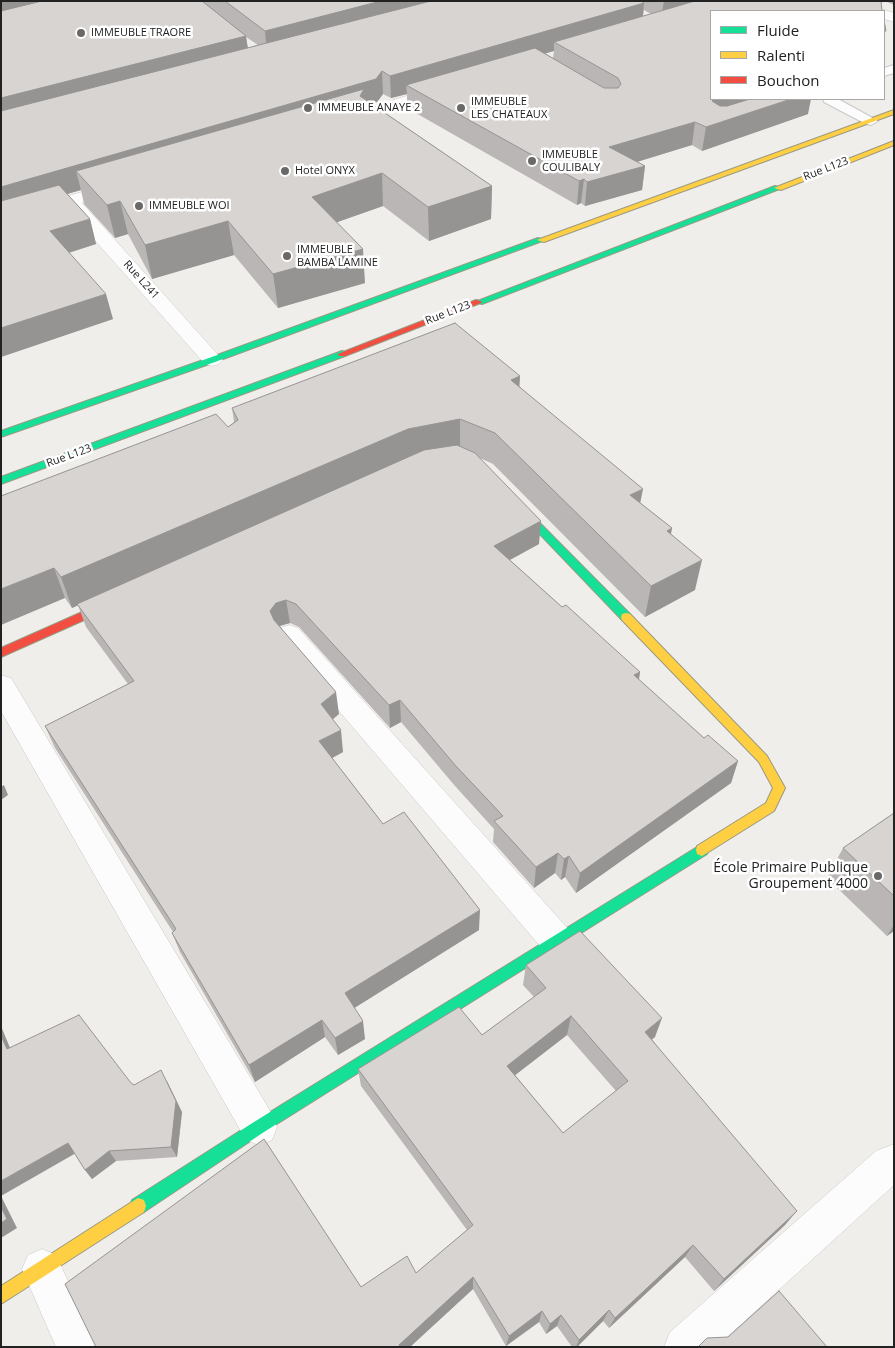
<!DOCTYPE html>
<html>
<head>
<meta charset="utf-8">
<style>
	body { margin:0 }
	#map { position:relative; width:895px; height:1348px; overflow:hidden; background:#f0eeeb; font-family:"Open Sans",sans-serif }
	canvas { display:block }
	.frame { position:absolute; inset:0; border:2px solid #222; pointer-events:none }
	.legend { position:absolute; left:710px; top:10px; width:175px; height:90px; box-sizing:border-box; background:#fff; border:1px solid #a7a7a7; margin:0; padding:6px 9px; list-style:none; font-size:15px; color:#222 }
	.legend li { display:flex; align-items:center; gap:10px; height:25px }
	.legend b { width:25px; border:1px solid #a7a7a7 }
</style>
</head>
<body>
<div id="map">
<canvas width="895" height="1348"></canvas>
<div class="frame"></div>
<ul class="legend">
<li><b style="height:6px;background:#16e098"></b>Fluide</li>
<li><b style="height:6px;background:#ffcf43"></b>Ralenti</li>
<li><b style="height:6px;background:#f24e42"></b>Bouchon</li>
</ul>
</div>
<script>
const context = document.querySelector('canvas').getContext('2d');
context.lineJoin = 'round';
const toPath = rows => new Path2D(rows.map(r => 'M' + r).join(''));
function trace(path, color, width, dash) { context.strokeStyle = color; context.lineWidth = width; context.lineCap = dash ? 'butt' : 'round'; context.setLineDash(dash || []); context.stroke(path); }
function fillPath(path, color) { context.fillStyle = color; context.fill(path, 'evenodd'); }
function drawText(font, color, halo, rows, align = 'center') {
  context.font = font + ' "Open Sans",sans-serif'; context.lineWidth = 5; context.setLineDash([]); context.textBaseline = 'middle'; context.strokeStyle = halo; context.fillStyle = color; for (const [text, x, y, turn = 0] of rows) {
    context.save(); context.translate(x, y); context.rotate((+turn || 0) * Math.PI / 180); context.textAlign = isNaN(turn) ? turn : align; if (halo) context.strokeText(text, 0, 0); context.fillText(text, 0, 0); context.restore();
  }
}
const lane = toPath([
	[894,65,894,73,884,76,884,68,894,65],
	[823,99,838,99,878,121,871,125,866,124,824,102,823,99]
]);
const street = toPath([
	[884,10,894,13,894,22,884,19,884,11,879,11,884,10],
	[443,85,448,87,451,90,448,93,343,125,337,123,335,120,337,117,443,85],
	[117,182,123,183,126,187,123,191,82,203,219,356,223,360,219,364,212,366,205,364,66,208,1,226,1,215,117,182],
	[289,625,298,628,570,931,575,942,570,953,558,957,546,953,280,642,276,635,280,628,289,625],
	[1,675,11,678,272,1114,277,1127,272,1140,259,1145,246,1140,1,711,1,675],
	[894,1144,894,1185,716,1347,664,1347,670,1332,876,1151,894,1144],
	[42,1249,56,1255,98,1347,56,1347,22,1269,28,1255,42,1249]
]);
const fast = toPath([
	[775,186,782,188,482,304,475,302,775,186],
	[538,238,545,240,215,362,1,437,1,431,209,358,538,238],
	[342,351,345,352,345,356,1,484,1,477,342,351],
	[515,500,518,501,630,614,631,617,630,620,622,620,512,505,510,503,515,500],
	[702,844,707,846,708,850,707,854,264,1132,144,1212,138,1214,132,1212,130,1206,132,1200,254,1122,702,844]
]);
const slow = toPath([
	[894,110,894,114,544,242,537,240,894,110],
	[894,141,894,145,781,190,774,188,894,141],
	[626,613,630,614,767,756,785,788,774,811,702,856,697,854,696,850,697,846,766,803,773,788,759,762,622,620,621,617,622,614,626,613],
	[138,1198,144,1200,146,1206,144,1212,1,1304,1,1286,138,1198]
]);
const jam = toPath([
	[476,300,483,302,345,356,339,356,338,354,476,300],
	[116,597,121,601,120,604,1,657,1,648,116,597]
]);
trace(lane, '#c9c8c7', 2);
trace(street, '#c9c8c7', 1);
trace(fast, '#999a82', 2);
trace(slow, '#999a82', 2);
trace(jam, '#999a82', 2);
fillPath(lane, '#fdfcfc');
fillPath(street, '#fdfcfc');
fillPath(fast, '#16e098');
fillPath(slow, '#ffcf43');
fillPath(jam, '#f24e42');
fillPath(toPath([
	[1,1,881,1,711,11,711,99,808,114,702,151,692,145,637,162,645,166,642,190,585,206,581,203,577,205,407,108,407,94,391,98,383,94,377,102,372,104,492,186,491,219,429,241,383,206,337,222,365,283,278,308,234,255,152,279,128,234,115,238,84,204,81,190,67,194,90,219,96,244,69,253,113,319,1,357],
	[644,10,651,14,643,16],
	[246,37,258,45,248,48],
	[554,51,553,58,545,53],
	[885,1,894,1,894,5],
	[520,376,519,386,640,503,672,528,671,534,695,590,645,617,493,464,480,458,539,544,510,560,562,607,640,672,639,680,704,738,738,761,731,783,576,893,565,877,561,880,555,873,534,888,493,842,494,829,455,786,401,722,390,728,299,627,290,623,280,626,339,714,332,719,343,752,332,758,383,824,479,930,354,1008,365,1039,338,1055,325,1037,255,1082,180,952,172,933,173,932,55,748,45,726,128,684,86,627,78,605,72,608,65,598,1,496,228,427,234,422,232,408],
	[894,813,894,931,887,936,827,878,843,848],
	[526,965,655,1037,652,1039,785,1225,714,1291,685,1257,609,1328,603,1321,577,1347,572,1347,557,1326,546,1334,539,1322,506,1346,473,1289,410,1347,96,1347,361,1287,416,1273,467,1230,361,1086,358,1069,482,1035,534,997,523,985],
	[567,1035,616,1091,563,1133,515,1075],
	[10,1047,131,1083,182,1112,177,1157,116,1161,92,1179,85,1170]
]), '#b9b6b5');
fillPath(toPath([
	[1,1,86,1,1,22],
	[381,1,465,1,267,53,265,31],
	[664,1,720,1,661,19],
	[644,3,642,25,554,42,554,51,417,91,406,85,407,94,391,98,390,76],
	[246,36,249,58,1,123,1,98],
	[382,71,383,94,377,102,365,106,76,171,81,190,1,213,1,187],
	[714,99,778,99,711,119,712,101],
	[791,99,811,99,808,114,702,151,706,127],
	[695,122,692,145,607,171,609,147],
	[645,166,642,190,585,206,587,182],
	[382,173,383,206,315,230,312,197],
	[584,179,581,203,577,205,579,181],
	[492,186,491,219,429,241,428,207],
	[120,201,128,234,115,238,107,205],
	[90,219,96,244,58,256,50,231],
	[228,221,234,255,152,279,145,245],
	[363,249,365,283,278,308,273,274],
	[106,294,113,319,1,357,1,328],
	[520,376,518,407,511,380],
	[460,419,460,449,409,459,72,608,61,577,408,429],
	[643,489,637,519,630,495],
	[541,521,539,544,493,569,494,546],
	[672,528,666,559,667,531],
	[702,560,695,590,645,617,651,586],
	[54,568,65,598,1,625,1,589],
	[286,600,290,623,279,626,274,634,270,611,276,603],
	[640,672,636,694,634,675],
	[336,692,339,714,324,727,321,704],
	[400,700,401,722,390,728,389,705],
	[341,730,343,752,323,763,319,741],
	[738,761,731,783,576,893,580,873],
	[4,785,8,795,1,800,1,787],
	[558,853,555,873,534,888,536,867],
	[569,856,565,877,561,880,564,859],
	[480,910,479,930,348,1012,345,993],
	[894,925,894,931,887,936],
	[571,1016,567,1035,505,1083,507,1066],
	[662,1018,655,1037,639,1050,645,1032],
	[322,1020,325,1037,255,1082,249,1065],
	[363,1021,365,1039,338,1055,335,1038],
	[1,1026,15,1060,7,1049,1,1036],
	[167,1081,182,1112,177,1157,171,1147],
	[68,1143,76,1153,1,1196,1,1181],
	[109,1151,116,1161,92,1179,85,1170],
	[1,1196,17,1228,1,1238],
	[797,1211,785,1225,714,1291,724,1279],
	[693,1245,685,1257,609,1328,615,1318],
	[473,1277,473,1289,410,1347,399,1347,399,1345],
	[609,1310,603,1321,577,1347,576,1347,579,1340],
	[542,1311,539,1322,506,1346,509,1336],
	[561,1315,557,1326,546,1334,550,1324]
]), '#969493');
const building = toPath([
	[42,1,202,1,246,36,1,98,1,11,42,1],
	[225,1,381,1,265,31,225,1],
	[431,1,641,1,644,3,390,76,382,71,376,79,1,187,1,111,431,1],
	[695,1,881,1,882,11,711,11,711,99,714,99,712,101,720,106,727,106,750,99,791,99,706,127,695,122,609,147,645,166,587,182,584,179,579,181,406,85,535,48,604,88,618,88,621,84,618,78,554,42,695,1],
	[884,20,886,31,884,32,884,20],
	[364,89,360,96,492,186,428,207,382,173,312,197,363,249,273,274,228,221,145,245,120,201,107,205,76,171,364,89],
	[59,185,90,219,50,231,106,294,1,328,1,201,59,185],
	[455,323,520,376,511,380,643,489,630,495,672,528,667,531,702,560,651,586,495,433,460,419,408,429,61,577,54,568,1,589,1,496,216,414,228,427,238,420,232,408,455,323],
	[457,445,475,453,541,521,494,546,562,607,566,605,640,672,634,675,704,738,708,735,738,761,580,873,569,856,564,859,558,853,536,867,494,821,503,816,455,765,400,700,389,705,296,604,286,600,276,603,270,611,274,620,336,692,321,704,341,730,319,741,383,824,404,812,480,910,345,993,363,1021,335,1038,322,1020,249,1065,172,933,176,929,45,726,134,681,77,604,424,450,457,445],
	[894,813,894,896,843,848,894,813],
	[580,931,662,1018,645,1032,797,1211,724,1279,693,1245,615,1318,609,1310,579,1340,561,1315,550,1324,542,1311,509,1336,473,1277,399,1345,400,1347,96,1347,65,1284,264,1139,361,1287,407,1256,416,1273,473,1225,358,1069,459,1007,482,1035,546,988,526,965,580,931],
	[571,1016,628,1081,563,1133,507,1066,571,1016],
	[79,1015,131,1083,134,1085,161,1070,176,1101,171,1147,109,1151,85,1170,68,1143,1,1181,1,1036,7,1049,79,1015],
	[1,1207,7,1219,1,1223,1,1207],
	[779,1291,827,1347,698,1347,707,1338,728,1337,779,1291]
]);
fillPath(building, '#d7d4d2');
trace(building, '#969493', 1);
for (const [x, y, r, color] of [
	[81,33,5,"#6a6968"],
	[308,108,5,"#6a6968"],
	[461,108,5,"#6a6968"],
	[532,161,5,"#6a6968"],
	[285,171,5,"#6a6968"],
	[139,206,5,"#6a6968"],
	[287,256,5,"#6a6968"],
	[878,876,5,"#6a6968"]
]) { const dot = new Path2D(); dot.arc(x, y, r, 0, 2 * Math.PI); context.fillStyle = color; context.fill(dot); trace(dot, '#fff', 2); }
drawText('11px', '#222', '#fff', [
	["IMMEUBLE TRAORE",91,33],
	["IMMEUBLE",471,102],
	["LES CHATEAUX",471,115],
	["IMMEUBLE ANAYE 2",318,108],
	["IMMEUBLE",542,155],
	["COULIBALY",542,168],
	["Hotel ONYX",295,171],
	["IMMEUBLE WOI",149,206],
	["IMMEUBLE",297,250],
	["BAMBA LAMINE",297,263]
], 'left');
drawText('11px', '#222', '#fff', [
	["Rue L123",826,169,-21],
	["Rue L241",141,280,48],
	["Rue L123",448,313,-21],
	["Rue L123",69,456,-20]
]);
drawText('14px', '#222', '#fff', [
	["École Primaire Publique",868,868],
	["Groupement 4000",868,884]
], 'right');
</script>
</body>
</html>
